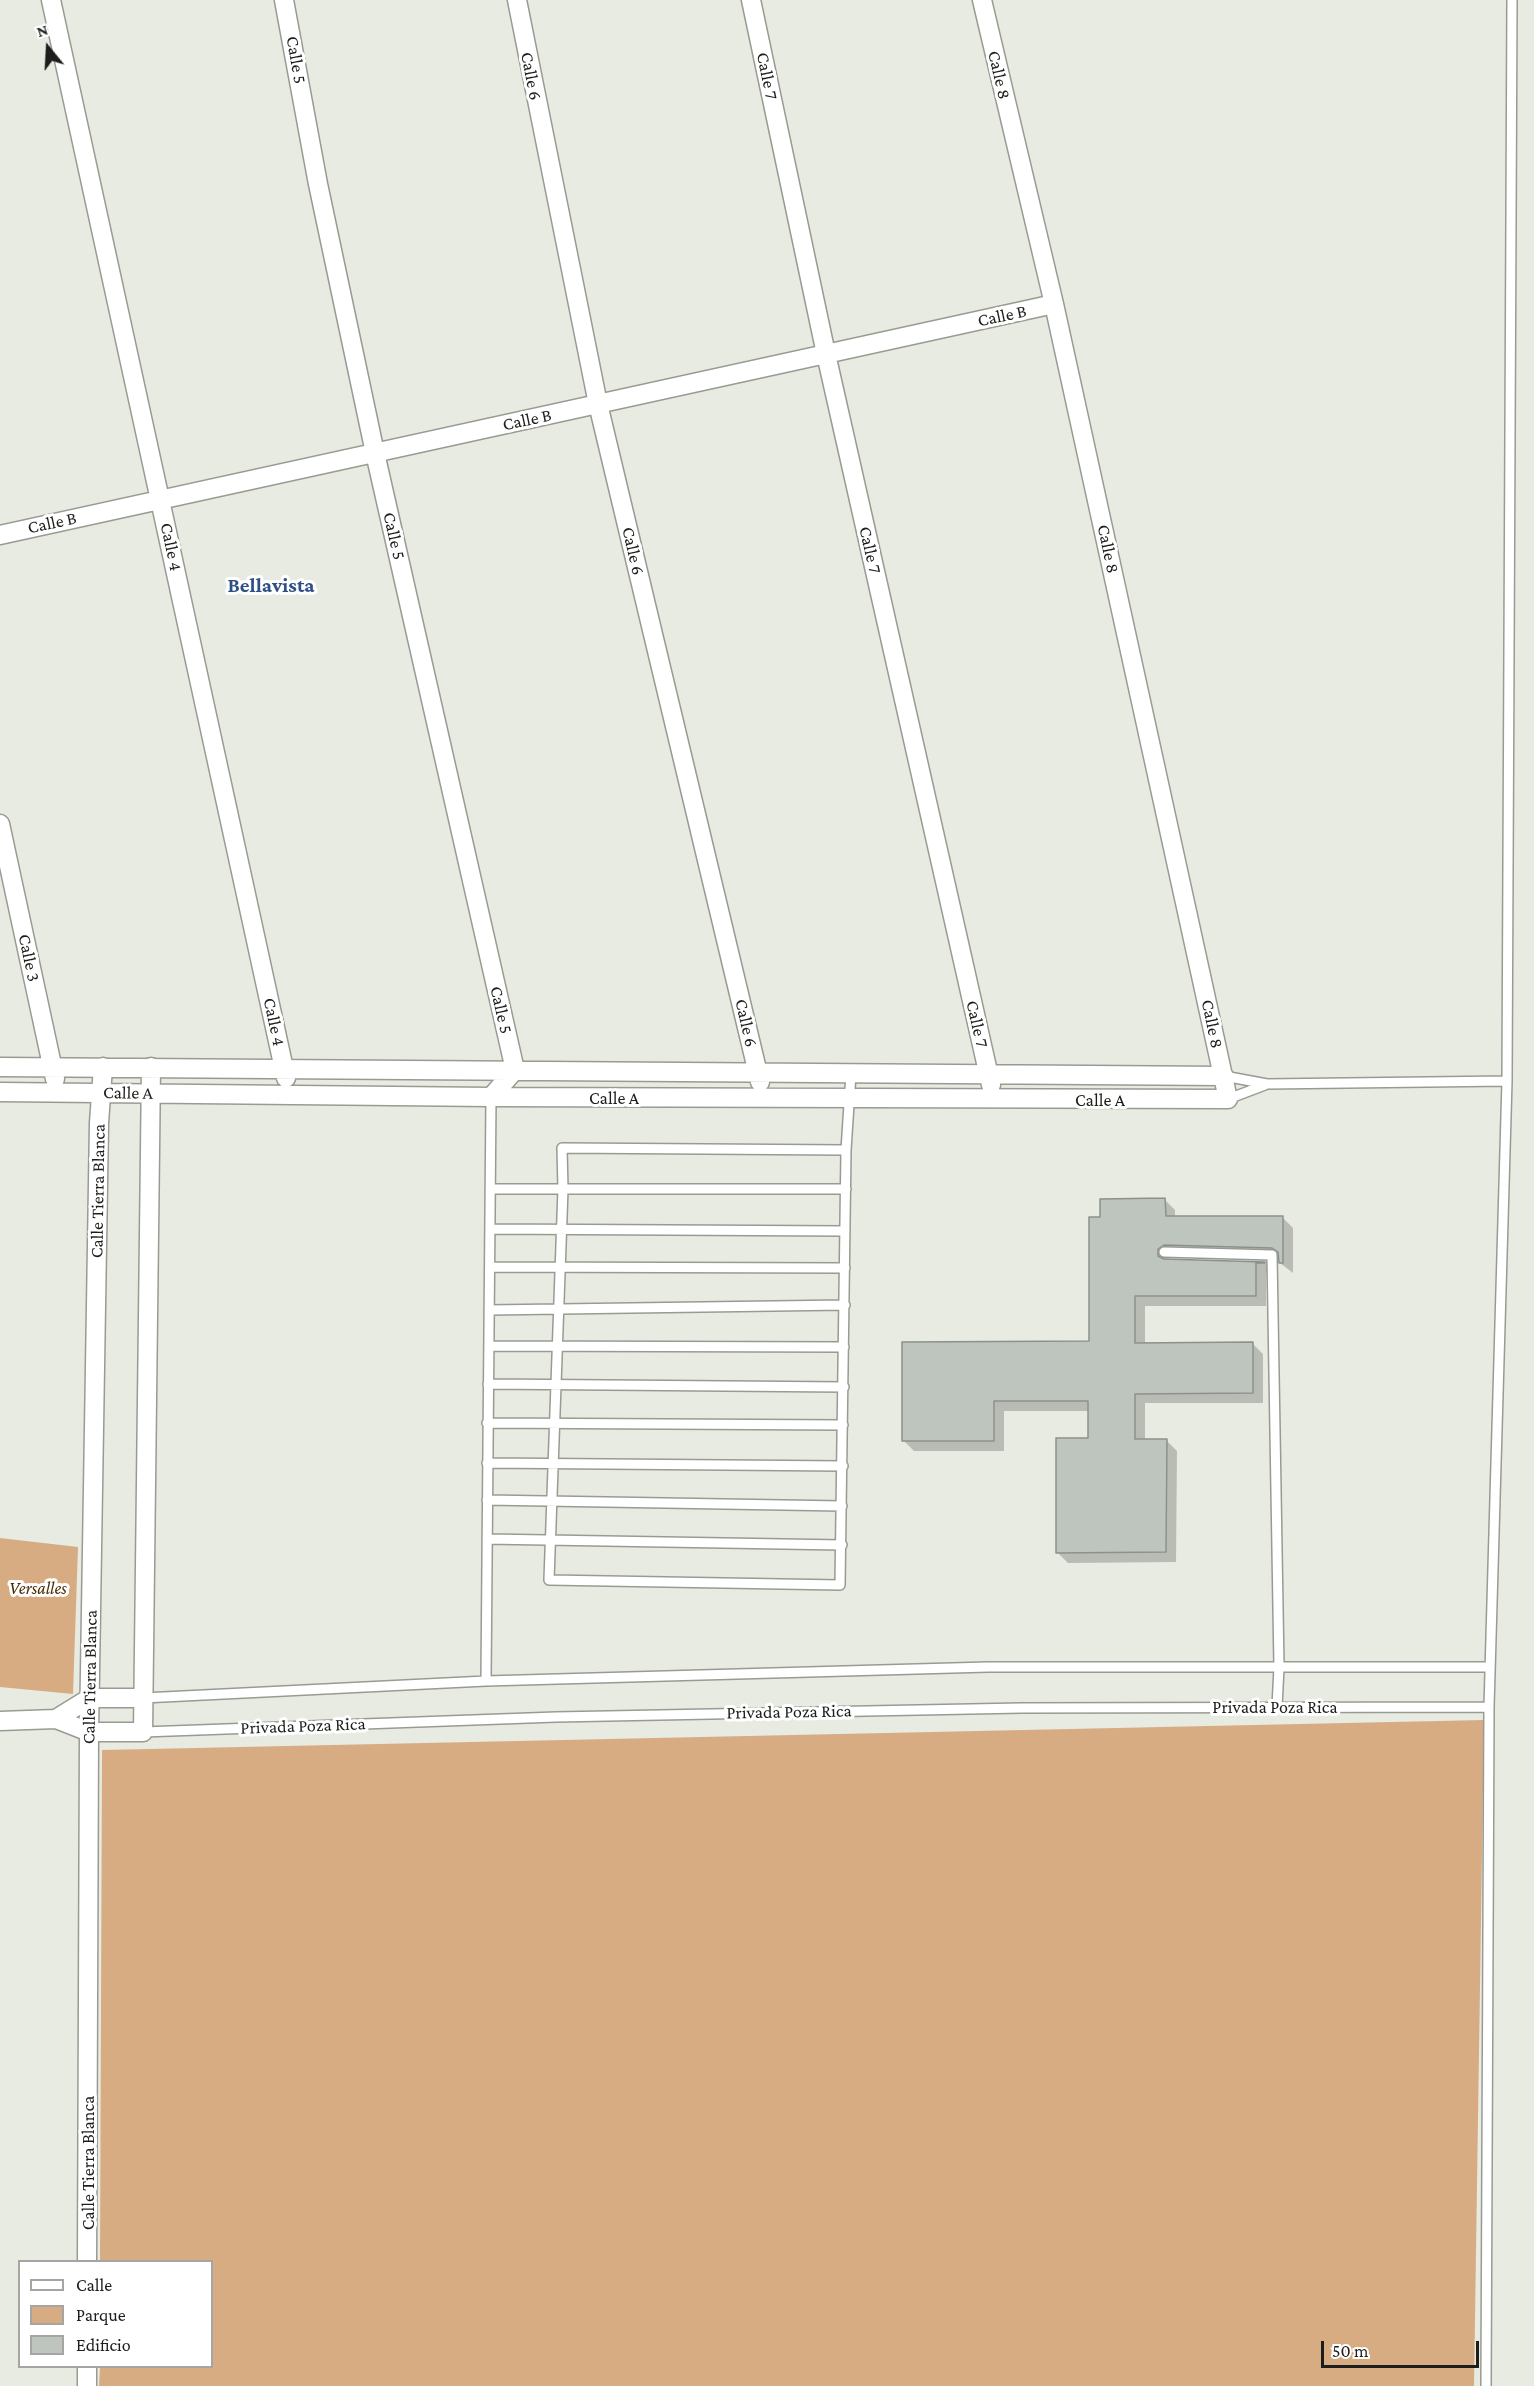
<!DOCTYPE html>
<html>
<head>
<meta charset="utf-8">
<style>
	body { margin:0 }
	#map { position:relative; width:1534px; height:2386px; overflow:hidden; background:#e8ebe2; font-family:"Crimson Pro",serif }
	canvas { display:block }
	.legend { position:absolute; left:18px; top:2260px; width:195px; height:108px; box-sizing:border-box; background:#fff; border:2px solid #a5a5a4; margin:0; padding:8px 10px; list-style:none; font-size:18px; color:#1d1e1b }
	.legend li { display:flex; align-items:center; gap:12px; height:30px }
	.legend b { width:30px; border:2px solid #a5a5a4 }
	.north { position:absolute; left:18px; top:18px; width:60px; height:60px; -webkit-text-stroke:4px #fff; paint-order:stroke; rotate:342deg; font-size:16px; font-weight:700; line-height:24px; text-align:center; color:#1d1e1b }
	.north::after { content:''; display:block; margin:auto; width:21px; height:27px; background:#1d1e1b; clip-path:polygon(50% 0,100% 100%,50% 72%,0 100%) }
	.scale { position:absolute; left:1321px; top:2341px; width:158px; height:27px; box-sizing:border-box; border:3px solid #1d1e1b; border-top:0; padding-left:8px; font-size:18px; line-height:21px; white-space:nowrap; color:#1d1e1b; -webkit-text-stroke:4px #fff; paint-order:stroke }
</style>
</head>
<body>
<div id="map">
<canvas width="1534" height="2386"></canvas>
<ul class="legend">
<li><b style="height:8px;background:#fff"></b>Calle</li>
<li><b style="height:16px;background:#d8ac83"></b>Parque</li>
<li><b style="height:16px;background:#bec5bf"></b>Edificio</li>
</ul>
<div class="north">N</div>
<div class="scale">50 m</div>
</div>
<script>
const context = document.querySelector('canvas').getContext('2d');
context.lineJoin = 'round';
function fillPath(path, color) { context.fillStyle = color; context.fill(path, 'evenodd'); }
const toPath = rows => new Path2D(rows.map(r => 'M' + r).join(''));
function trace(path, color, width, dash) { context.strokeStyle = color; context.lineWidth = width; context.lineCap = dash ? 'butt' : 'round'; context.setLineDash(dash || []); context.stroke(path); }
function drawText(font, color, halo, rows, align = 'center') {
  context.font = font + ' "Crimson Pro",serif'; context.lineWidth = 6; context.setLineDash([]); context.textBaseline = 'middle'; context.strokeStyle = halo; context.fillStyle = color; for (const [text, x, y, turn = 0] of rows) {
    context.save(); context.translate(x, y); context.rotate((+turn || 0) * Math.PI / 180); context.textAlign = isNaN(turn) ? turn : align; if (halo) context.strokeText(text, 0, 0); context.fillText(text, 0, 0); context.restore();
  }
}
fillPath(toPath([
	[0,1538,78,1547,73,1694,0,1687],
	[1484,1720,1474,2386,99,2386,100,2367,212,2366,212,2262,100,2261,102,1750]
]), '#d8ac83');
fillPath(toPath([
	[1165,1200,1175,1210,1175,1217,1282,1217,1293,1228,1293,1273,1280,1263,1280,1258,1175,1255,1167,1260,1265,1263,1275,1273,1266,1273,1266,1306,1145,1306,1145,1344,1252,1343,1263,1354,1263,1403,1145,1403,1145,1440,1166,1440,1177,1451,1176,1562,1068,1563,1057,1552,1089,1440,1090,1411,1004,1411,1004,1451,914,1451,904,1441,1091,1343,1101,1219]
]), '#0003');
const building = toPath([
	[1165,1198,1166,1216,1283,1216,1283,1263,1279,1263,1278,1252,1272,1248,1164,1245,1158,1249,1158,1256,1164,1259,1265,1262,1265,1263,1256,1263,1256,1296,1135,1296,1135,1343,1253,1342,1253,1393,1135,1394,1135,1439,1167,1439,1166,1552,1056,1553,1056,1438,1088,1438,1088,1401,994,1401,994,1441,902,1441,902,1342,1089,1341,1089,1217,1100,1217,1100,1199,1165,1198]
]);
fillPath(building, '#bec5bf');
trace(building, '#8b928b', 1.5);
const service = toPath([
	[1224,1076,1267,1084,1507,1081],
	[1228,1099,1265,1085],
	[846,1150,562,1148,563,1189,549,1580,840,1585,846,1150,851,1074],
	[490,1189,846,1189],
	[490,1229,845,1231],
	[1164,1252,1272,1255,1279,1667,1277,1707],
	[490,1267,845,1268],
	[489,1310,845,1305],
	[489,1346,844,1347],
	[488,1384,844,1387],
	[487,1423,843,1425],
	[487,1463,843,1466],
	[487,1500,842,1506],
	[487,1539,842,1545],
	[486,1681,491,1097],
	[143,1698,486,1681,988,1667,1490,1667],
	[143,1732,556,1717,1022,1708,1489,1707],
	[1486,2386,1489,1707,1507,1081,1512,0]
]);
const minor = toPath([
	[51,0,286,1078],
	[284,0,318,184,375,453,515,1070,491,1097],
	[517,0,598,404,760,1082],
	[751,0,826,354,991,1085],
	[0,535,1054,304],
	[0,824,55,1079],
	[0,1067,1224,1076],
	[0,1092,491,1097,1228,1099,1054,304,982,0],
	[56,1719,90,1698,143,1698],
	[0,1721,56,1719,89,1732,143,1732,151,1067],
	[87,2262,89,1732,99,1123,103,1067],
	[87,2386,87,2366]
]);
trace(service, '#999b93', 12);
trace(minor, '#999b93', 21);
trace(service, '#fff', 9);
trace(minor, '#fff', 18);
drawText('18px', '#1d1e1b', '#fff', [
	["Calle 5",296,60,80],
	["Calle 8",999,75,77],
	["Calle 6",531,76,79],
	["Calle 7",767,76,78],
	["Calle B",1002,316,-12],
	["Calle B",527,420,-12],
	["Calle B",52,523,-12],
	["Calle 5",394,536,77],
	["Calle 4",171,547,78],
	["Calle 8",1108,549,78],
	["Calle 7",870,550,77],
	["Calle 6",633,551,77],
	["Calle 3",29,958,78],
	["Calle 5",501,1010,77],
	["Calle 4",274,1022,78],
	["Calle 6",746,1023,77],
	["Calle 7",977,1024,77],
	["Calle 8",1212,1024,78],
	["Calle A",128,1093,1],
	["Calle A",614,1098],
	["Calle A",1100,1100],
	["Calle Tierra Blanca",98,1191,-89],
	["Calle Tierra Blanca",90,1677,-89],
	["Privada Poza Rica",1275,1707],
	["Privada Poza Rica",789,1712,-1],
	["Privada Poza Rica",303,1726,-2],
	["Calle Tierra Blanca",88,2163,-90]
]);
drawText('italic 18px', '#4b2b03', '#fff', [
	["Versalles",38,1588]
]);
drawText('bold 21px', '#2f4f87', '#fff', [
	["Bellavista",271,586]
]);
</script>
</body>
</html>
